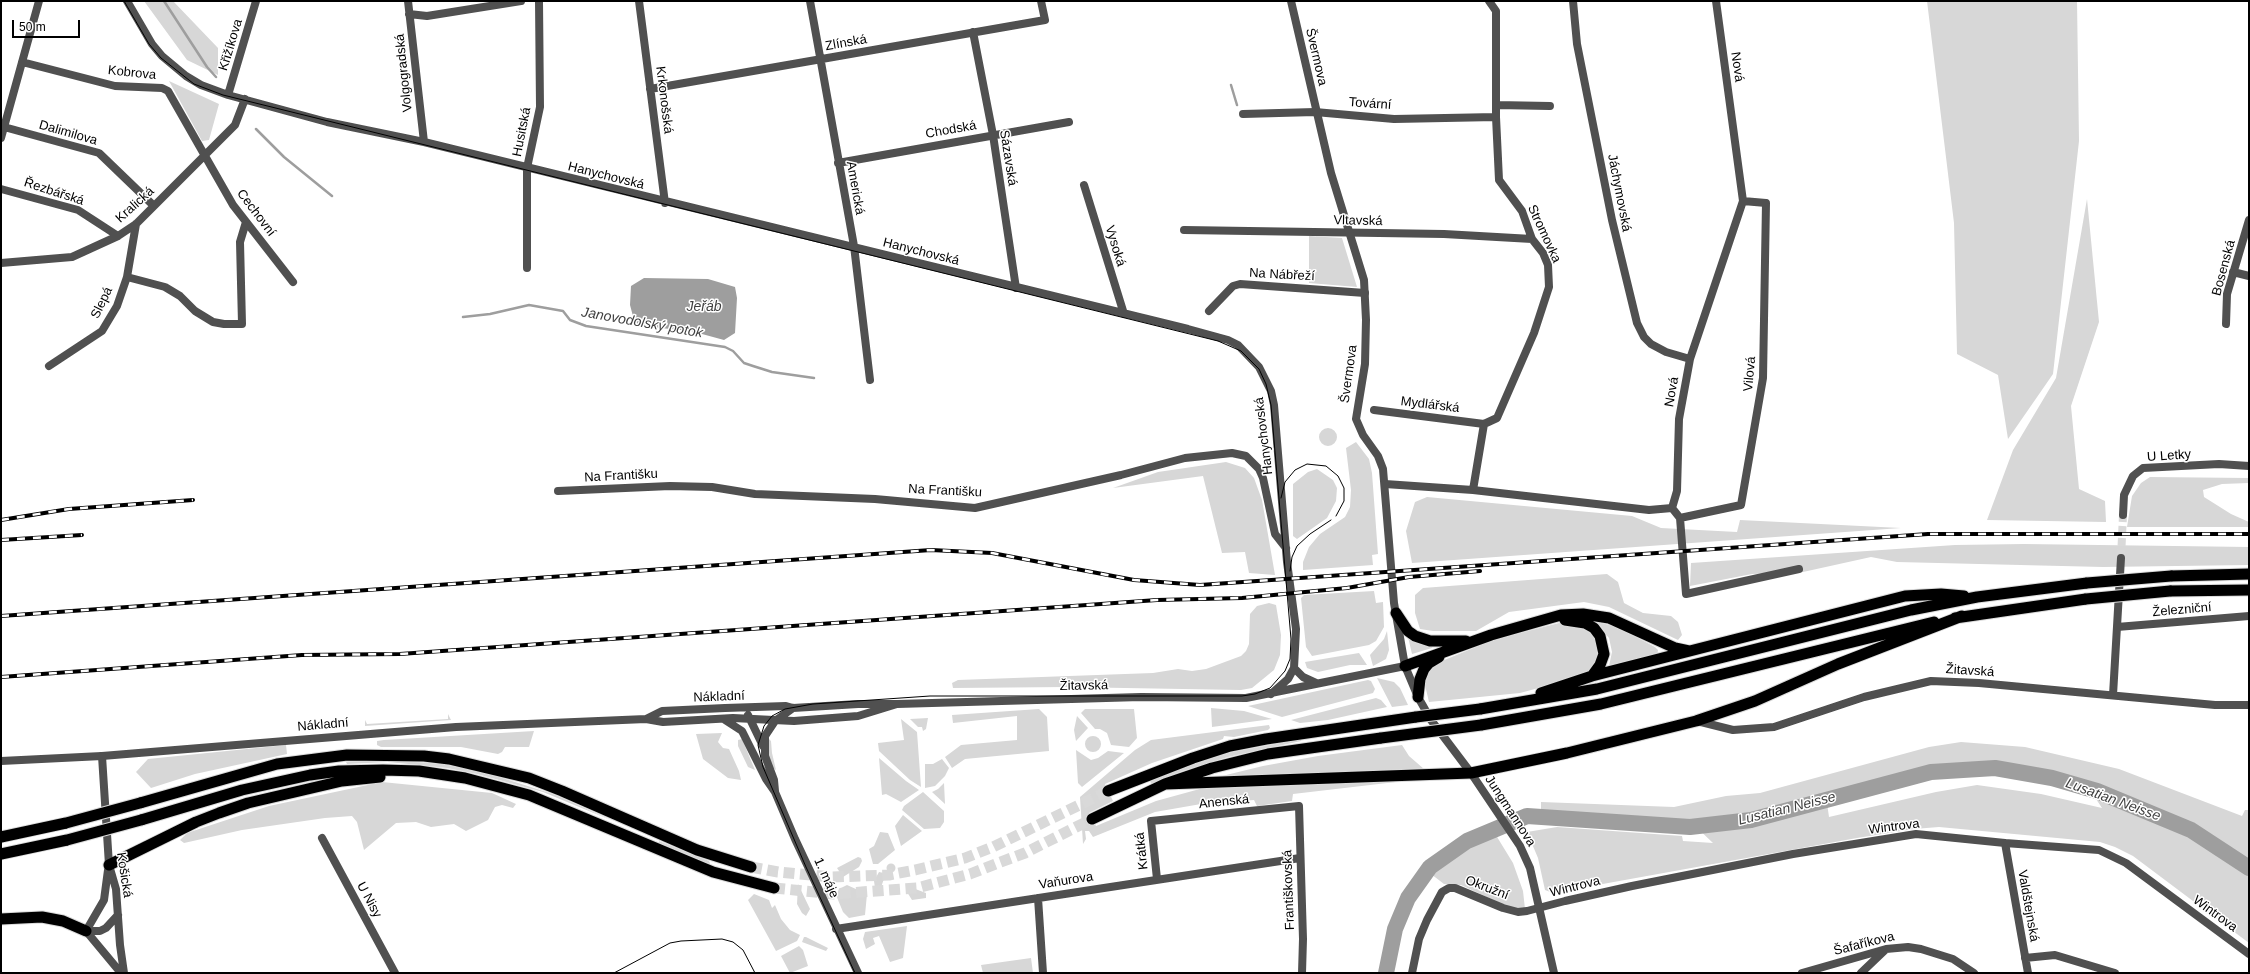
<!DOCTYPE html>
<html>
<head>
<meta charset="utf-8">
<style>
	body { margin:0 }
	#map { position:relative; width:2250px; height:974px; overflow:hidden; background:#fff; font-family:Helvetica,sans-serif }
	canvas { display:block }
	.frame { position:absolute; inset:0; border:2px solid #000; pointer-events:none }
	.scale { position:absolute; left:12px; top:20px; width:68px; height:18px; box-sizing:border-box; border:2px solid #000; border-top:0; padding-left:5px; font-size:12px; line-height:14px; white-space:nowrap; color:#000; -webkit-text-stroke:3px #fff; paint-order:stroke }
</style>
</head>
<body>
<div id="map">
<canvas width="2250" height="974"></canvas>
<div class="frame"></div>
<div class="scale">50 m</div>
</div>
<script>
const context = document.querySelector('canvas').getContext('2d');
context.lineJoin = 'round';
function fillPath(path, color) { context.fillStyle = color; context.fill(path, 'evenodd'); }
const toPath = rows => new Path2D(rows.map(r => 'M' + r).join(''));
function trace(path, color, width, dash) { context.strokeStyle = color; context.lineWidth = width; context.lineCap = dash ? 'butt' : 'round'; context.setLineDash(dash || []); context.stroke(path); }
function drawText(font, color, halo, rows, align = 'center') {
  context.font = font + ' Helvetica,sans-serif'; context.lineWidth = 3; context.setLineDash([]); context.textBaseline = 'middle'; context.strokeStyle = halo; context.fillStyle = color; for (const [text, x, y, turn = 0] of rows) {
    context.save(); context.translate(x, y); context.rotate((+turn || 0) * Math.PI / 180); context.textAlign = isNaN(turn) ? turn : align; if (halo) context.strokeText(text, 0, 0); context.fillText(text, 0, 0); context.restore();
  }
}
fillPath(toPath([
	[144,1,173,1,218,48,218,75,187,60],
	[1927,1,2077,1,2079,141,2053,374,2008,439,1998,375,1957,354,1954,223],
	[169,81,219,104,209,140,202,141],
	[2087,199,2099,322,2071,406,2079,489,2105,501,2106,522,1987,520,2013,450,2056,378],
	[1309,236,1342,238,1357,287,1309,283],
	'1319 437a9 9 0 1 1 18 0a9 9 0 1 1-18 0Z',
	[1356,442,1369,459,1372,473,1378,554,1372,555,1373,565,1303,570,1303,562,1309,547,1320,534,1345,517,1350,507,1351,490,1346,448],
	[1226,462,1245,468,1254,478,1262,500,1275,575,1249,573,1245,552,1222,553,1203,476,1113,488,1158,472],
	[1317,469,1333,480,1337,488,1336,501,1327,518,1297,539,1293,536,1293,484,1308,472],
	[2150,477,2249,478,2249,483,2222,484,2203,490,2204,497,2231,514,2249,522,2249,527,2127,527,2132,496,2141,483],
	[1427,497,1632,516,1661,528,1737,532,1740,520,1901,528,1412,563,1406,531,1415,502],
	[2024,544,2249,547,2249,565,2103,567,1897,562,1871,557,1803,572,1752,574,1690,586,1691,563,1955,545],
	[1607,574,1618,582,1624,603,1643,613,1671,616,1678,622,1682,635,1678,640,1609,607,1584,602,1509,612,1476,631,1433,631,1420,629,1415,613,1415,595,1423,588],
	[1374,591,1376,603,1383,602,1384,627,1376,641,1369,645,1312,656,1306,647,1301,598,1304,595],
	[1269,603,1276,605,1281,635,1280,655,1274,670,1252,688,1241,690,1067,687,953,688,952,683,958,680,1153,673,1178,669,1192,671,1206,669,1241,656,1246,651,1249,644,1250,614,1257,606],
	[1594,621,1617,627,1655,647,1658,650,1657,656,1609,666,1612,652,1609,638],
	[1559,623,1571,623,1587,629,1595,638,1599,652,1591,671,1583,676,1520,693,1429,702,1424,681,1426,674,1437,663,1493,640],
	[1387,631,1389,650,1386,659,1373,666,1370,655,1384,639],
	[1408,637,1432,646,1432,648,1412,654],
	[1359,653,1367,665,1350,665,1318,672,1307,668,1305,662],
	[1377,678,1394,682,1400,688,1408,705,1392,707],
	[1368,680,1371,681,1375,689,1373,693,1282,717,1248,706],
	[1376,698,1381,700,1387,707,1328,720,1300,723,1291,720],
	[1211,708,1244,711,1272,719,1212,727],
	[1039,709,1047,717,1049,751,965,759,952,768,945,757,961,745,1017,740,1017,716,953,723,952,715],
	[1085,709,1134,709,1137,738,1129,747,1111,745,1107,733,1100,729,1095,729,1081,713],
	[448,714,451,720,365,726,365,720,367,724,448,719],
	[1077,716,1088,728,1076,741,1074,730],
	[928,718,926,729,923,731,922,727,918,727,910,719],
	[901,719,917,732,921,787,910,780,879,751,878,743,904,740],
	[1269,725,1270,728,1268,730,1234,737,1224,736,1223,739,1152,763,1105,784,1113,801,1089,813,1096,826,1156,801,1207,787,1413,780,1293,794,1292,801,1257,806,1254,800,1201,804,1155,812,1093,837,1089,831,1085,831,1086,839,1083,844,1080,797,1135,750,1151,740],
	[534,731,529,747,505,747,502,752,498,754,461,747,381,747,377,745,377,741,384,740],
	[722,733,718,742,723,748,729,749,739,771,741,780,728,778,703,759,696,734],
	'1085 744a8 8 0 1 1 16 0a8 8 0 1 1-16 0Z',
	[768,738,771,741,772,753,776,770,773,768,769,759],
	[742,739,755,770,748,767,738,746,738,740],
	[1301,739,1301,741,1228,757,1180,772,1151,784,1150,780,1182,767,1227,753],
	[1961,742,2025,747,2119,769,2242,816,2245,810,2249,810,2249,943,2133,856,2115,847,2100,842,1939,827,1914,829,1857,838,1553,893,1545,890,1538,858,1527,832,1557,827,1682,836,1683,841,1713,843,1692,823,1629,820,1541,812,1541,802,1674,807,1726,796,1760,793,1929,747],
	[1960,764,2014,767,2084,781,2102,808,2041,794,1977,785,1936,792,1829,817,1826,796,1899,774,1933,766],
	[286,745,287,754,195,774,151,788,136,772,148,759],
	[1402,745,1409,756,1424,769,1222,776,1263,766,1318,756],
	[1076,750,1091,760,1098,758,1108,751,1124,753,1082,787,1078,783],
	[879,758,906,781,919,790,901,802,886,794,882,795],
	[942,759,949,768,945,776,935,786,925,788,925,764,933,764],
	[385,760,445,764,493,775,556,795,613,821,543,792,477,774,447,768,409,764,388,762,347,764,346,762],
	[382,782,492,793,516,804,513,808,502,805,495,807,488,820,466,831,454,824,431,827,416,822,396,823,364,850,357,822,352,816,325,818,242,830,184,843,180,840,187,833,269,806],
	[944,783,945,804,932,792,938,789],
	[923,792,944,811,944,822,940,828,924,829,902,810,904,806],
	[903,815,922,831,901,846,895,826],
	[880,832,888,833,895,850,878,864,873,864,869,849,874,846],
	[1494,832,1513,863,1523,891,1525,909,1508,907,1461,885,1444,884,1431,874,1451,855,1473,841],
	[659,841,709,861,710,863,709,865,666,848,659,844],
	[858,857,861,858,862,861,859,867,843,877,837,868],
	'886.5 868a4.5 4.5 0 1 1 9 0a4.5 4.5 0 1 1-9 0Z',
	[879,872,884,873,885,876,880,890,875,888,874,881],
	[798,884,810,909,806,916,802,913,797,904],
	[847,885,867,894,865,915,849,918,843,912,836,895,839,889],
	[910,887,926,893,926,898,912,900,907,892],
	[754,894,769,900,772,908,775,905,781,919,790,930,800,935,797,941,776,951,748,900],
	[907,926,903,958,890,962,879,936,873,938,875,944,866,949,863,939,865,932],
	[804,937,806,937,828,948,826,951,802,942],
	[799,946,803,950,808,966,790,973,781,956],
	[1031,958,1033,973,983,973,981,965]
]), '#d7d7d7');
fillPath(toPath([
	[644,278,708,279,735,287,737,298,735,333,724,340,691,331,640,326,634,320,630,305,631,286]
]), '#9e9e9e');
trace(toPath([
	[164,1,207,67,216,77],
	[1231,85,1237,105],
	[256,129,284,157,332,196],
	[463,317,490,314,529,305,563,311,570,320,586,326,725,347,733,351,744,363,753,366,772,372,814,378]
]), '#9e9e9e', 2.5);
trace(toPath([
	[1386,973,1395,929,1408,898,1430,867,1467,841,1527,816,1690,827,1751,820,1931,772,1995,768,2052,778,2097,791,2191,830,2249,868]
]), '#9e9e9e', 16);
trace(toPath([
	[2121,558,2123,515]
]), '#d9d9d9', 8, [8, 4]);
trace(toPath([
	[751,867,778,872,832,877,889,875,915,870,965,858,993,847,1108,791],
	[774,888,834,894,917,888,970,874,998,863,1025,853,1092,819]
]), '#d9d9d9', 11, [11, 5.5]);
const trunk = toPath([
	[2171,576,2249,574],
	[2170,591,2249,590],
	[1396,613,1408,631,1415,636,1430,641,1466,641],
	[1955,618,2086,599],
	[1565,620,1585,623,1594,628,1600,636,1604,654,1600,665,1592,676],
	[1405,666,1491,635,1561,615,1583,614,1609,618,1675,648,1689,651],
	[1541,693,1592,676,1905,596,1941,594,1964,596],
	[1418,697,1420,679,1424,669,1429,663,1439,657],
	[1480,709,1597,689,1911,610,1977,597,2087,583],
	[1481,725,1601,704,1934,622],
	[1165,784,1471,773,1567,753,1696,721,1755,701,1838,664,1962,616],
	[1108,791,1193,758,1230,746,1266,739,1416,717],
	[140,803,277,764,347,755,424,756,449,759,529,778,562,791,697,850,751,867],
	[1092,819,1165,784,1212,768,1268,754,1381,738],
	[141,820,242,790,310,775,339,771,383,770,419,771,465,778,529,795,713,872,774,888],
	[1,837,66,823],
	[1,854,67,840],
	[109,865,196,822,219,813,248,803,342,781,380,777],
	[1,919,42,917,63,921,86,931]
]);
trace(trunk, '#dbdbdb', 13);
trace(toPath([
	[127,1,152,44,162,56,186,76,201,85,228,95,327,122,424,142,1188,329,1228,340,1238,345,1259,367,1271,391,1274,405,1287,562,1296,629,1294,668,1288,679,1271,694],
	[408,1,424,142],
	[639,1,665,203],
	[810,1,854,246,870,380],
	[1573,1,1577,44,1612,220,1637,323,1644,337,1651,344,1666,352,1690,359],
	[409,14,427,16,521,1],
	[973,32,993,135,1016,288],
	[22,62,115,86,162,88,168,91,233,205,293,282],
	[650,89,1045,20,1041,1],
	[228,95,256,1],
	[1496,105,1550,106],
	[1243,114,1315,112,1394,119,1496,117],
	[4,127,99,153,154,206],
	[1,138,39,1],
	[838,163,1069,122],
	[1084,185,1124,314],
	[1,189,78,210,118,236],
	[1184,230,1444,234,1532,239],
	[1,263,72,257,118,236,136,224,235,125,245,99],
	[527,268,527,168,540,107,539,1],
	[2233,272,2249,276],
	[127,277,165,287,180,296,195,311,213,322,224,324,242,324,240,242,246,222],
	[1209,311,1233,286,1240,284,1365,293],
	[2226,324,2227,294,2249,220],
	[49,366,102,331,117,306,127,277,136,224],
	[1374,410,1484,424],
	[1484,424,1497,418,1534,333,1549,287,1548,265,1543,253,1532,239,1522,211,1499,180,1496,117,1496,11,1489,1],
	[1385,484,1473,490,1649,510,1672,508,1677,491,1679,419,1690,359,1743,201,1716,1],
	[1473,490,1484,424],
	[558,491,670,486,712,487,755,494,875,499,975,508,1121,475,1185,458,1232,453,1246,456,1259,469,1263,478,1275,534,1286,548],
	[1672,508,1680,518,1686,594,1799,569],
	[2123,515,2124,495,2133,476,2143,468,2219,464,2249,466],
	[1680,518,1741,505,1763,378,1766,203,1743,201],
	[2117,627,2249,616],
	[1294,668,1303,677,1316,683],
	[2113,695,2121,558],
	[748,715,763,746],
	[646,719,662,711,725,708,786,706,793,708,858,704,897,704,1141,697,1246,698,1405,666],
	[725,720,742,731,766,779,775,792,795,839,858,973],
	[1697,721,1733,730,1774,727,1864,697,1931,681,1979,683,2215,705,2249,705],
	[102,756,456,727,646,719,663,722,733,718,794,721,858,716,897,704],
	[775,791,774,780,765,756,765,736,775,721,793,708],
	[322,838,395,973],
	[2005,843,2028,973],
	[1157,879,1151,821,1299,806,1303,939,1302,973],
	[1038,898,1043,973],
	[836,929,1300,858],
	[2025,958,2055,955,2115,973],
	[1412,973,1419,939,1427,920,1442,892,1449,888,1455,888,1503,908,1518,912,1527,911,1565,901,1632,886,1793,854,1916,834,2005,843,2099,850,2126,863,2249,954],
	[1802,973,1886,949,1908,947,1921,949,1953,959,1974,973],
	[1861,973,1885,950]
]), '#505050', 8);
trace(toPath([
	[1291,1,1331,173,1364,280,1366,320,1365,364,1356,419,1363,435,1378,456,1383,469,1394,603,1405,666,1418,697,1431,720,1471,773,1520,846,1530,868,1554,973],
	[1,761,102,756,109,865,116,889,120,945,124,973],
	[86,931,104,900,108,870],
	[86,931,121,973],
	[86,931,100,931,106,928,118,915]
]), '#505050', 8);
trace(trunk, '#000', 11);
trace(toPath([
	[124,1,149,44,161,58,194,84,223,95,1218,341,1241,351,1259,369,1266,384,1271,405,1291,639,1290,659,1285,671,1270,688,1255,694,1242,696,930,696,813,704,785,709,772,716,764,726,758,745,763,767,806,867,855,973],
	[1281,498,1285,482,1295,470,1307,464,1326,466,1338,476,1344,488,1344,501,1336,516],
	[1290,571,1292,557,1297,546,1310,534,1331,520],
	[614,973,670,943,681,941,722,939,733,942,743,950,755,973]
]), '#000', 1);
const rail = toPath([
	[1,520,69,509,193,500],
	[1,540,82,535],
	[1,616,931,550,992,553,1134,580,1200,585,1928,534,2249,534],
	[1,677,302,655,400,654,1157,600,1242,598,1347,588,1409,577,1480,571]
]);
trace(rail, '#000', 4);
trace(rail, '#fff', 2.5, [8]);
const trunkBridge = toPath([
	[2087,583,2171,576],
	[2086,599,2170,591],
	[1416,717,1480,709],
	[1381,738,1481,725],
	[66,823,140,803],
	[67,840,141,820]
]);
trace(trunkBridge, '#dbdbdb', 13, []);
trace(trunkBridge, '#000', 11);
drawText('13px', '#000', '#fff', [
	["Zlínská",846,43,-10],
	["Křižíkova",231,45,-73],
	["Švermova",1316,57,77],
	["Nová",1737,67,82],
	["Kobrova",132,73,6],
	["Volgogradská",404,73,-96],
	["Krkonošská",664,100,83],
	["Tovární",1370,104,4],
	["Chodská",951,130,-10],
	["Husitská",522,132,-79],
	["Dalimilova",68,133,16],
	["Sázavská",1008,158,81],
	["Hanychovská",606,176,14],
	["Americká",855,188,80],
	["Řezbářská",54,192,18],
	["Jáchymovská",1619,193,79],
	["Kralická",135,205,-42],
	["Cechovní",256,213,53],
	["Vltavská",1358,221,1],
	["Stromovka",1544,234,65],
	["Vysoká",1115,246,73],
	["Hanychovská",921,252,14],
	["Bosenská",2224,268,-75],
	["Na Nábřeží",1282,275,3],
	["Slepá",102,303,-64],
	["Švermova",1349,374,-82],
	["Vilová",1750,374,-85],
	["Nová",1672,392,-80],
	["Mydlářská",1430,405,7],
	["Hanychovská",1264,436,-97],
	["U Letky",2169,456,-4],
	["Na Františku",621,476,-3],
	["Na Františku",945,491,3],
	["Železniční",2182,610,-5],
	["Žitavská",1970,671,4],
	["Žitavská",1084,686,-1],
	["Nákladní",719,697,-2],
	["Nákladní",323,725,-5],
	["Anenská",1224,802,-6],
	["Jungmannova",1510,811,57],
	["Wintrova",1894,827,-7],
	["Krátká",1142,851,-96],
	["Košická",124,875,81],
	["1. máje",826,878,66],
	["Vaňurova",1066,881,-9],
	["Wintrova",1575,887,-14],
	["Okružní",1487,888,21],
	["Františkovská",1289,890,-92],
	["U Nisy",369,900,62],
	["Valdštejnská",2028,906,80],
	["Wintrova",2215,914,36],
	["Šafaříkova",1864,944,-14]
]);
drawText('italic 14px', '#3f3f3f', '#fff', [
	["Jeřáb",704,307],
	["Janovodolský potok",642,323,10],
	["Lusatian Neisse",2113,800,20],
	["Lusatian Neisse",1787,809,-14]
]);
</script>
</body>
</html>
